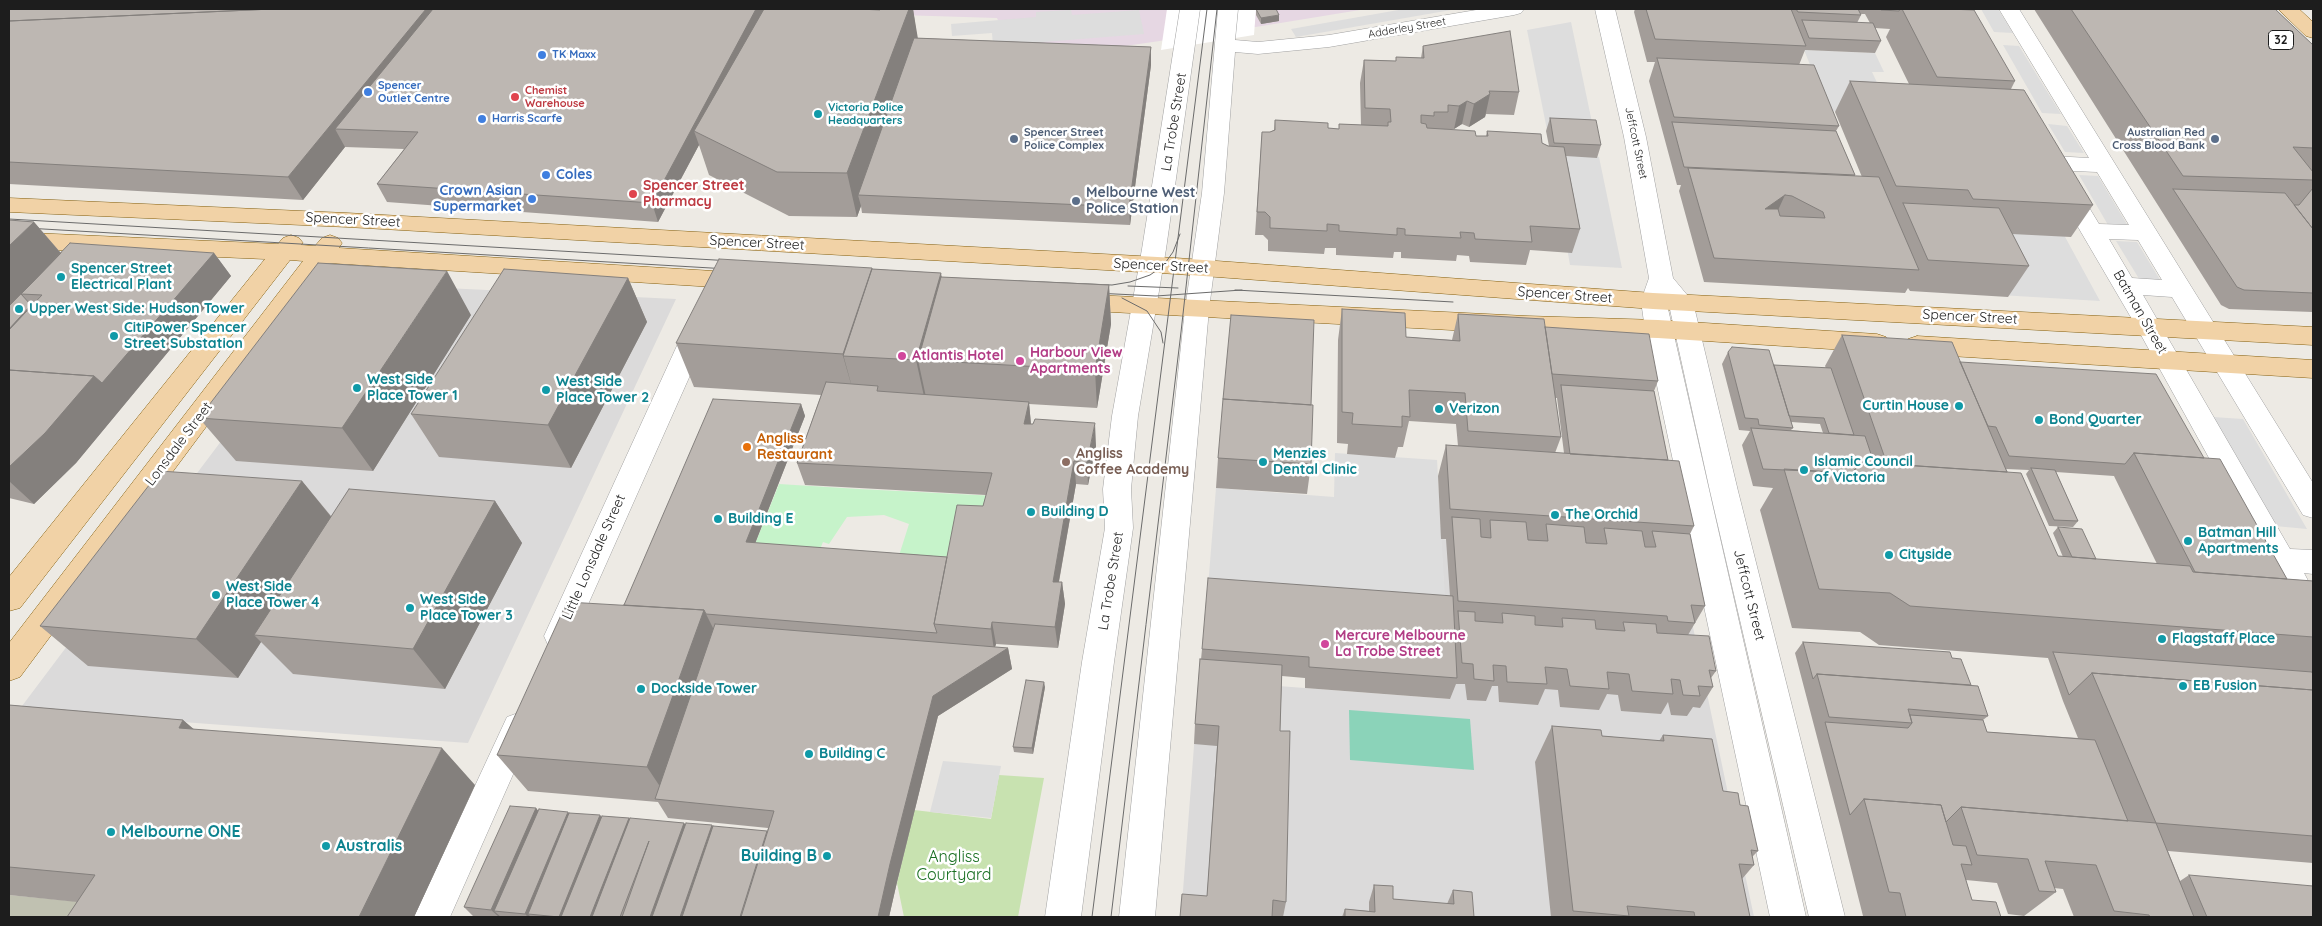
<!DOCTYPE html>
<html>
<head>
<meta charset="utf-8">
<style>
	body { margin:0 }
	#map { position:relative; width:2322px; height:926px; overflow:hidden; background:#edeae4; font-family:Quicksand,sans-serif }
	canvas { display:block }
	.frame { position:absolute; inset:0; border:10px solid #1d1d1d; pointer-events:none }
</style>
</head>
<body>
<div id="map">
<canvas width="2322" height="926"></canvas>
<div class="frame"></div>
</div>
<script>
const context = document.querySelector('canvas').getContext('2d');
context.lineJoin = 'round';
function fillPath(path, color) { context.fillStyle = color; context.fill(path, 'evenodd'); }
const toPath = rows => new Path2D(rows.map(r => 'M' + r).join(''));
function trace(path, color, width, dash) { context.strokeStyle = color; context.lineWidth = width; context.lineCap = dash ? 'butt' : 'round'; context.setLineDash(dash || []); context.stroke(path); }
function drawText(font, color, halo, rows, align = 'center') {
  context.font = font + ' Quicksand,sans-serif'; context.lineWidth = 5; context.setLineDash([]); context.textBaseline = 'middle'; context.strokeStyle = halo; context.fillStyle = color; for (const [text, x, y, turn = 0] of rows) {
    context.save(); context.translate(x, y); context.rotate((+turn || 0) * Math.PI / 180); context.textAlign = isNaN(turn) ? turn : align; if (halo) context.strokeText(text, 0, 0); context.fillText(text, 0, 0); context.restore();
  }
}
fillPath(toPath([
	[340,283,676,299,468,743,19,710],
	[1441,539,1678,556,1754,917,1181,917,1199,680,1450,699]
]), '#dbdada');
fillPath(toPath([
	[533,9,1366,9,1262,26,1105,49,1009,45,997,18,769,11]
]), '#e6d7e3');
fillPath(toPath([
	[9,895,147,908,142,917,9,917]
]), '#c0c1b1');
fillPath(toPath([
	[999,775,1044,778,1018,917,904,917,897,883,914,810,991,819]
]), '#c8e2b0');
fillPath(toPath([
	[779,484,859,489,996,496,954,569,896,565,909,524,884,515,847,517,829,544,823,542,816,559,751,554]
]), '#c6f3ca');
fillPath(toPath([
	[1349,710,1470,719,1474,770,1350,760]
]), '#8bd3b9');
fillPath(toPath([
	[1404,9,1457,9,1296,37,1291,29],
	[1981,9,1998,9,2013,33,1994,32],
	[1071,10,1072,15,1139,10,1144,34,993,46,992,33,952,36,951,24,1036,17,1036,12],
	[1571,22,1594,132,1547,130,1527,30],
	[2003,45,2019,46,2061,114,2042,113],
	[1804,50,1875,53,1884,72,1872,72,1892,114,1829,111],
	[2048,124,2067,126,2084,153,2065,152],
	[1551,154,1599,157,1622,268,1570,265],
	[2079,175,2098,176,2128,226,2108,225],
	[1968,230,2064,235,2100,301,2000,295],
	[2116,241,2137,242,2162,283,2141,282],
	[2213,417,2243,419,2307,529,2275,526],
	[1335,453,1437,460,1446,617,1207,599,1216,488,1334,497],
	[943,761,1001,766,991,818,930,812]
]), '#ddd');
fillPath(toPath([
	[1167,9,1256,9,1254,35,1161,50]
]), '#fff');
const minor = toPath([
	[1180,9,1200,9,1166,249,1138,416,1131,489,1133,528,1114,662,1081,917,1045,917,1082,662,1105,528,1103,489,1112,416,1142,249,1180,9],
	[1218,9,1238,9,1235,40,1258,42,1329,35,1482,9,1524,9,1521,13,1514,15,1329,47,1258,54,1235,52,1224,193,1209,309,1155,917,1119,917,1185,309,1202,193,1218,9],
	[1595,9,1615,9,1646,137,1673,278,1693,302,1738,491,1845,917,1809,917,1710,491,1669,305,1666,300,1806,917,1770,917,1645,329,1641,301,1649,278,1624,137,1595,9],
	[1999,9,2019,9,2313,483,2313,518,2303,515,2172,297,2143,295,2290,549,2313,550,2313,574,2304,573,2313,590,2313,630,2302,626,2136,326,2054,186,2057,181,2065,179,2073,181,2099,224,2129,225,2097,172,2051,170,2043,168,2040,163,2043,158,2051,156,2089,158,1999,9],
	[2109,239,2138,240,2162,280,2132,278,2109,239],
	[699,317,708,320,712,326,574,636,570,645,559,649,548,645,544,636,686,326,690,320,699,317],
	[518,713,529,717,534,727,450,917,414,917,507,717,518,713]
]);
const major = toPath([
	[2278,9,2299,9,2313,22,2313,38,2306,36,2278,9],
	[9,198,347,213,1176,258,1653,293,2313,327,2313,345,1653,309,1176,274,347,227,9,212,9,198],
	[9,232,278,244,283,238,291,235,299,238,303,243,301,245,315,246,322,238,330,235,338,238,342,243,339,248,746,273,755,275,758,281,755,287,746,289,328,263,20,677,9,681,9,643,303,261,290,260,20,608,9,611,9,577,265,259,9,248,9,232],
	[1073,294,1527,316,1658,320,1877,334,1886,337,1890,343,1886,349,1877,352,1658,338,1527,334,1073,310,1064,308,1061,302,1064,296,1073,294],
	[1917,336,2313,360,2313,378,1917,354,1908,351,1904,345,1908,339,1917,336]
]);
trace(minor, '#a1a1a1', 1);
trace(major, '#856111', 1);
fillPath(minor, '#fff');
fillPath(major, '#f1d2a6');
trace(toPath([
	[9,219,732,261],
	[9,227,728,269],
	[1019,281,1112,285,1130,282,1150,275,1163,266,1173,252,1180,234],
	[1128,286,1178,288],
	[1235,290,1453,302],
	[1095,293,1156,296,1242,290],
	[1122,298,1147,311,1161,332,1163,343],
	[1092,917,1207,9],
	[1111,917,1181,332,1217,9]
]), '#6b6b6b', 1);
fillPath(toPath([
	[9,9,880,10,881,9,913,9,917,38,1151,47,1151,65,1130,225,862,213,861,206,857,217,789,216,709,175,699,145,658,222,387,202,377,184,404,149,345,147,303,200,9,184],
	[1256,9,1279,21,1261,24,1256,15],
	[1635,9,1960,9,2015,81,2011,89,2093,205,2071,237,2012,234,2029,266,2008,297,1910,291,1908,288,1905,293,1704,282,1679,191,1681,185,1677,185,1649,81,1655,62,1647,62,1634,12],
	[1860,14,1865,14,1870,23,1857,23,1861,15],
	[1875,28,1890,29,1886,37,1909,84,1850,81,1835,112,1862,177,1855,176,1855,175,1836,131,1839,126,1799,65,1805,50,1875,53,1881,41],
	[2034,9,2275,9,2313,45,2313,312,2229,309,2221,305],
	[1423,46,1519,92,1514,115,1486,114,1485,117,1469,127,1462,124,1454,129,1445,129,1476,136,1486,136,1487,131,1542,143,1549,146,1546,131,1550,118,1601,145,1597,158,1566,156,1580,229,1572,253,1530,250,1526,265,1470,262,1469,256,1457,255,1456,261,1401,258,1401,252,1394,252,1393,258,1336,255,1336,248,1325,248,1324,254,1268,251,1268,240,1263,235,1255,235,1262,132,1270,132,1274,130,1275,120,1328,128,1339,129,1339,124,1361,125,1360,83,1364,60,1396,61,1396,57,1421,58],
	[9,220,34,222,61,253,214,253,231,276,76,463,34,504,9,498],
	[872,269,941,273,941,277,1109,285,1111,324,1097,408,1029,404,1031,424,1096,446,1088,485,1076,484,1059,582,1062,582,1065,604,1058,648,996,644,995,647,1008,648,1012,669,938,716,897,882,889,917,474,917,464,907,536,808,538,811,569,814,602,817,629,818,630,819,684,823,685,825,712,825,713,827,767,831,768,828,668,818,658,802,528,791,497,755,623,605,801,404,805,416,755,543,947,557,983,506,986,495,805,485,797,463,821,395,694,387,676,343],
	[628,278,647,322,571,468,439,457,411,414],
	[1342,309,1406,337,1452,340,1458,314,1545,327,1658,381,1654,391,1668,460,1694,526,1690,534,1705,606,1688,635,1716,671,1711,678,1713,687,1700,708,1693,707,1687,716,1671,715,1668,702,1661,714,1621,711,1618,695,1607,694,1599,710,1560,707,1558,690,1545,689,1538,705,1499,702,1498,686,1492,686,1486,701,1467,700,1465,684,1456,684,1450,699,1305,688,1305,678,1282,676,1280,731,1286,902,1283,917,1180,917,1207,896,1217,746,1194,744,1195,724,1202,649,1450,596,1446,539,1441,539,1438,476,1446,445,1458,446,1456,424,1409,421,1403,447,1398,447,1395,458,1347,454,1348,444,1337,443,1338,340],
	[1555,398,1557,398,1564,453,1555,453,1561,437],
	[471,315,373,471,236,461,199,418],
	[1842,335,1960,362,2204,458,2287,579,2313,581,2313,671,2312,672,2313,675,2313,863,2168,851,2180,881,2189,875,2313,917,2074,917,2063,889,2054,888,2056,892,2024,916,2008,914,1997,883,1966,880,1972,900,2001,917,1874,917,1874,916,1863,916,1840,825,1795,653,1803,642,1952,658,1971,685,1988,716,1983,720,1987,732,2078,738,2063,701,2048,658,1879,645,1860,632,1792,628,1760,510,1773,488,1753,486,1742,445,1750,431,1739,430,1722,364,1728,352,1774,365,1826,368,1825,366],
	[1791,422,1820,424,1823,433,1791,430,1793,428],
	[2006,469,2029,470,2026,474,2049,526,2073,527,2078,521,2056,472,2114,476,2157,564,2096,559,2058,527,2053,533,2063,557,2058,556],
	[1311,405,1311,464,1307,494,1216,488,1218,458],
	[302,481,331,516,495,501,522,543,445,689,293,674,261,642,238,678,88,666,40,626],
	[1045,687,1033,754,1014,752,1013,747],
	[9,705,183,720,193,729,475,785,414,917,67,917,77,902,9,895],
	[1552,726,1602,736,1659,741,1663,735,1723,791,1740,805,1758,851,1752,857,1754,865,1742,879,1750,917,1551,917,1535,762],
	[1374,885,1393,899,1447,904,1453,890,1474,917,1342,917,1345,909,1369,911,1369,902]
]), '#a39d99');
fillPath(toPath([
	[426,9,436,9,335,129,345,147,303,200,288,177],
	[756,9,768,9,694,131,699,145,658,222,652,203],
	[909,9,913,9,919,45,858,195,861,206,857,217,847,173],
	[1279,15,1279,21,1261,24,1261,18],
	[1151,47,1151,65,1130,225,1129,207],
	[1490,94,1485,117,1469,127,1474,104],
	[1467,101,1462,124,1454,129,1459,106],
	[1785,195,1774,219,1765,209],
	[34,222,70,264,42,295,21,294,43,318,9,350,9,246],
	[214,253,231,276,76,463,34,504,9,481,9,467,94,376],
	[872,268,882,312,843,356,855,398,843,354],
	[447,271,471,315,373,471,342,428],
	[941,273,948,315,918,360,926,397,925,401,916,360],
	[628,278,647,322,571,468,548,425],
	[1109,285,1111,324,1097,408,1095,370],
	[1029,402,1031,425,1024,424],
	[801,404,805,416,751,554,746,542],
	[1095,423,1096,446,1088,485,1087,463],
	[1074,461,1076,484,1055,603,1053,582],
	[302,481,336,523,254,635,261,642,238,678,196,639],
	[495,501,522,543,445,689,413,649],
	[1062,582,1065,604,1058,648,1055,627],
	[704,610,724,650,669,800,647,767],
	[992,622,996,644,994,650,991,629],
	[1008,648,1012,669,938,716,897,882,889,917,878,917,890,864,933,696],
	[1044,682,1045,687,1033,754,1032,748],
	[183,720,228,758,179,728],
	[442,748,475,785,414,917,359,917],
	[536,808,544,818,494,911,501,917,499,917,491,910],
	[568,812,576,822,528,914,531,917,528,917,525,914],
	[600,815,608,825,572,917,559,917],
	[629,818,636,828,602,917,590,917],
	[684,823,691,833,661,917,650,917],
	[712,825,718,835,690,917,680,917]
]), '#84807d');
const building = toPath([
	[9,9,272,9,9,21,9,9],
	[272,9,426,9,288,177,9,162,9,21,272,9],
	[433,9,756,9,652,203,377,184,418,132,335,129,433,9],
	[764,9,859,9,880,10,881,9,909,9,847,173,777,172,694,131,764,9],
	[1256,9,1276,9,1279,15,1261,18,1256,9],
	[1646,9,1791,9,1806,46,1655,39,1646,9],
	[1796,9,1858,9,1861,15,1798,12,1796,9],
	[1880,9,1900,9,1899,11,1881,10,1880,9],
	[1902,9,1948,9,1974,10,2015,81,1937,77,1902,9],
	[2071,9,2275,9,2313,45,2313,148,2293,147,2313,172,2313,180,2183,176,2071,9],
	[1802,20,1873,23,1881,41,1809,38,1802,20],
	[1510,31,1519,92,1489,91,1490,94,1474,104,1467,101,1459,106,1448,105,1448,112,1434,112,1434,116,1421,115,1421,123,1426,124,1427,128,1475,131,1476,136,1488,136,1487,131,1541,134,1542,143,1548,146,1564,147,1580,229,1530,226,1532,242,1475,239,1474,233,1460,232,1461,238,1405,235,1405,229,1397,228,1397,235,1339,231,1339,225,1327,224,1327,231,1270,228,1270,217,1265,212,1257,212,1262,132,1270,132,1275,130,1275,120,1328,123,1328,128,1339,129,1339,124,1388,126,1388,122,1391,122,1390,109,1365,108,1364,60,1396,61,1396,57,1424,58,1423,46,1510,31],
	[914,38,1151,47,1129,207,858,195,914,38],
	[1657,58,1814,65,1839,126,1674,117,1657,58],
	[1850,81,2024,90,2093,205,1973,199,1968,190,1896,186,1850,81],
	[1550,118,1596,120,1601,145,1554,143,1550,118],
	[1672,122,1836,131,1855,175,1684,167,1672,122],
	[1688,168,1879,177,1919,270,1714,258,1688,168],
	[1785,195,1792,196,1823,212,1825,218,1780,216,1778,209,1765,209,1785,195],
	[2313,188,2313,229,2294,205,2299,205,2313,188],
	[2173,189,2285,193,2313,229,2313,293,2244,290,2237,287,2173,189],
	[1903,203,1999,208,2029,266,1928,260,1903,203],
	[9,220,34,222,9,246,9,220],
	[70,243,214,253,102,383,94,376,9,370,9,330,42,295,21,294,70,243],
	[61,253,21,294,31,305,9,329,9,306,61,253],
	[719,259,872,268,843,354,676,343,719,259],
	[318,263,447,271,342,428,199,418,318,263],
	[504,269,628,278,548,425,411,414,504,269],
	[872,269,941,273,916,360,843,356,872,269],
	[941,277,1109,285,1095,370,918,360,941,277],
	[1342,309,1405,313,1406,337,1460,341,1458,314,1544,319,1561,437,1468,431,1465,393,1409,390,1410,417,1402,416,1402,427,1352,424,1353,413,1342,412,1342,309],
	[1231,315,1314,320,1311,405,1223,399,1231,315],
	[1545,327,1649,334,1658,381,1552,374,1545,327],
	[1842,335,1952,342,2007,472,1887,464,1842,335],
	[1732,347,1769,350,1793,428,1759,425,1758,419,1745,418,1728,352,1732,347],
	[1960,362,2156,374,2204,458,2134,453,2125,464,2009,456,1996,427,1988,426,1960,362],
	[1774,365,1831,368,1854,435,1829,433,1824,418,1789,416,1774,365],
	[9,370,94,376,45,433,9,467,9,370],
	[826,382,878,386,877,391,1029,402,1024,424,1033,424,1035,419,1095,423,1087,463,1074,461,1053,582,1062,582,1055,627,992,622,991,629,934,624,957,505,983,506,992,473,797,463,826,382],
	[1561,385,1654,391,1668,460,1570,454,1561,385],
	[713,399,801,404,746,542,947,557,934,624,937,633,706,614,704,610,624,605,713,399],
	[1223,399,1313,405,1311,464,1218,458,1223,399],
	[1751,428,1865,436,1874,463,1861,462,1852,473,1763,469,1751,428],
	[1446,445,1679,461,1694,526,1450,509,1446,445],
	[2134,453,2220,459,2287,579,2195,572,2134,453],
	[1861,462,2021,473,2058,556,2190,566,2193,572,2313,581,2313,637,1910,606,1890,593,1819,589,1784,469,1852,473,1861,462],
	[2031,468,2055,470,2078,521,2054,520,2031,468],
	[160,471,302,481,196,639,40,626,160,471],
	[349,489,495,501,413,649,254,635,349,489],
	[1452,517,1480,519,1481,537,1491,538,1490,520,1526,522,1528,540,1548,541,1546,524,1584,527,1586,543,1607,544,1604,528,1642,531,1645,547,1656,547,1652,531,1690,534,1705,606,1691,605,1695,623,1668,621,1667,616,1458,601,1452,517],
	[2058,527,2082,529,2096,559,2072,557,2058,527],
	[1208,578,1453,596,1457,678,1309,667,1309,657,1202,649,1208,578],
	[567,602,704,610,647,767,497,755,567,602],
	[1458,611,1475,612,1475,621,1503,623,1502,613,1535,616,1535,625,1563,627,1562,618,1595,620,1596,629,1625,631,1623,622,1656,624,1657,633,1709,636,1716,671,1709,670,1713,687,1698,686,1700,696,1683,695,1680,680,1671,679,1673,694,1632,691,1629,674,1607,672,1609,689,1570,686,1567,669,1545,667,1547,684,1507,682,1506,666,1493,665,1494,681,1474,679,1473,664,1462,663,1458,611],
	[715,624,1008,648,933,696,890,864,878,917,741,917,774,811,655,799,715,624],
	[1803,642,1950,652,1952,658,1961,659,1971,685,1817,674,1813,679,1803,642],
	[2053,652,2312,672,2313,675,2313,690,2092,673,2069,695,2053,652],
	[1200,659,1282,665,1280,731,1290,731,1286,902,1273,900,1272,917,1180,917,1182,894,1207,896,1219,726,1195,724,1200,659],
	[2092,673,2313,690,2313,836,2156,823,2194,917,2150,917,2149,915,2114,911,2096,865,2045,861,2056,892,2039,891,2028,859,1977,855,1961,807,2156,823,2092,673],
	[1817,674,1978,686,1988,716,1908,709,1912,723,1829,717,1817,674],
	[1026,680,1044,682,1032,748,1013,747,1026,680],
	[9,705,183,720,179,728,442,748,359,917,67,917,95,875,9,867,9,705],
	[1910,715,1983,720,1987,732,2095,740,2128,821,1961,807,1946,822,1941,805,1864,799,1850,815,1825,722,1908,728,1912,723,1910,715],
	[1552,726,1601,730,1602,736,1664,741,1663,735,1712,739,1723,791,1738,793,1740,805,1748,806,1758,851,1751,850,1754,865,1739,864,1750,917,1695,917,1694,912,1627,906,1629,916,1573,911,1552,726],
	[1864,799,1941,805,1953,845,1966,846,1972,865,1961,864,1972,900,1996,902,2001,917,1906,917,1900,893,1889,892,1864,799],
	[510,806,536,808,491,910,464,907,510,806],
	[539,809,568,812,525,914,494,911,539,809],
	[569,813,600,815,559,917,528,914,569,813],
	[602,816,629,818,590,917,561,917,602,816],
	[630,818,684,823,650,917,622,917,649,841,620,917,592,917,630,818],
	[686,823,712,825,680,917,652,917,686,823],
	[713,826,767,831,740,917,682,917,713,826],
	[2189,875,2313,886,2313,917,2207,917,2189,875],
	[1374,885,1393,886,1393,899,1454,904,1453,890,1472,892,1474,917,1345,917,1345,909,1375,912,1374,885]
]);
fillPath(building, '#bdb7b2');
trace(building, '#84807d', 1);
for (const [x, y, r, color] of [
	[542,55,5,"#3f7fe0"],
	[368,92,5,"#3f7fe0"],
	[515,97,5,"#e0444e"],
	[818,114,5,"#0f9aa8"],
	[482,119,5,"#3f7fe0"],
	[1014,139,5,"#5c6f8a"],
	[2215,139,5,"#5c6f8a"],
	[546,175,5,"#3f7fe0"],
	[633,194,5,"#e0444e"],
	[532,199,5,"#3f7fe0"],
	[1076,201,5,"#5c6f8a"],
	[61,277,5,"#0f9aa8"],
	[19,309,5,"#0f9aa8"],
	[114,336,5,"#0f9aa8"],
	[902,356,5,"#d1479c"],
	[1020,361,5,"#d1479c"],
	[357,388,5,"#0f9aa8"],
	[546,390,5,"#0f9aa8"],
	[1959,406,5,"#0f9aa8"],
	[1439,409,5,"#0f9aa8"],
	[2039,420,5,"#0f9aa8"],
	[747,447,5,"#e8710a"],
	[1066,462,5,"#8d6e63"],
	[1263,462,5,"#0f9aa8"],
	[1804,470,5,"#0f9aa8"],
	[1031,512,5,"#0f9aa8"],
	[1555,515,5,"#0f9aa8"],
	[718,519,5,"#0f9aa8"],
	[2188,541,5,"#0f9aa8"],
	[1889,555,5,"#0f9aa8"],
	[216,595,5,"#0f9aa8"],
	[410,608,5,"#0f9aa8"],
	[2162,639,5,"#0f9aa8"],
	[1325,644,5,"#d1479c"],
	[2183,686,5,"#0f9aa8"],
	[641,689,5,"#0f9aa8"],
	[809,754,5,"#0f9aa8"],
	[111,832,5,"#0f9aa8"],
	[326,846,5,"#0f9aa8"],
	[827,856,5,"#0f9aa8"]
]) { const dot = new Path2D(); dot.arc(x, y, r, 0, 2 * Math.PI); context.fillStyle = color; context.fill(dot); trace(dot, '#fff', 2); }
drawText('11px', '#1d1d1d', '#fff', [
	["Adderley Street",1407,28,-10],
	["Jeffcott Street",1636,143,78]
]);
drawText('bold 11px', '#366cbe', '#fff', [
	["TK Maxx",552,55],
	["Spencer",378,86],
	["Outlet Centre",378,99],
	["Harris Scarfe",492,119]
], 'left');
drawText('bold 11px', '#be3a42', '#fff', [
	["Chemist",525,91],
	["Warehouse",525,104]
], 'left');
drawText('bold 11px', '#0d838f', '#fff', [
	["Victoria Police",828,108],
	["Headquarters",828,121]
], 'left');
drawText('bold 11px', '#4e5e75', '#fff', [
	["Spencer Street",1024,133],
	["Police Complex",1024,146],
	["Australian Red",2205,133,"right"],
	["Cross Blood Bank",2205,146,"right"]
], 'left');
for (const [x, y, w] of [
	[2281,40,25]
]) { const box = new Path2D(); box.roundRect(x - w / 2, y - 9.5, w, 19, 4); context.fillStyle = '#fff'; context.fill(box); trace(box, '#1d1d1d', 1); }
drawText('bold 12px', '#1d1d1d', null, [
	["32",2281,40]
]);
drawText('14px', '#1d1d1d', '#fff', [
	["La Trobe Street",1174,122,-81],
	["Spencer Street",353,220,3],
	["Spencer Street",757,243,3],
	["Spencer Street",1161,266,3],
	["Spencer Street",1565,295,4],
	["Batman Street",2140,312,60],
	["Spencer Street",1970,317,3],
	["Lonsdale Street",179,444,-53],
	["Little Lonsdale Street",594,557,-66],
	["La Trobe Street",1111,581,-81],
	["Jeffcott Street",1749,595,76]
]);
drawText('bold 14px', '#366cbe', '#fff', [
	["Coles",556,175],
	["Crown Asian",522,191,"right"],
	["Supermarket",522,207,"right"]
], 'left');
drawText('bold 14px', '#be3a42', '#fff', [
	["Spencer Street",643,186],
	["Pharmacy",643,202]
], 'left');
drawText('bold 14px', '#4e5e75', '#fff', [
	["Melbourne West",1086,193],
	["Police Station",1086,209]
], 'left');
drawText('bold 14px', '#0d838f', '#fff', [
	["Spencer Street",71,269],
	["Electrical Plant",71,285],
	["Upper West Side: Hudson Tower",29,309],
	["CitiPower Spencer",124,328],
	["Street Substation",124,344],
	["West Side",367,380],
	["Place Tower 1",367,396],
	["West Side",556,382],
	["Place Tower 2",556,398],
	["Curtin House",1949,406,"right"],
	["Verizon",1449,409],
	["Bond Quarter",2049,420],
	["Menzies",1273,454],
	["Dental Clinic",1273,470],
	["Islamic Council",1814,462],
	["of Victoria",1814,478],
	["Building D",1041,512],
	["The Orchid",1565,515],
	["Building E",728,519],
	["Batman Hill",2198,533],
	["Apartments",2198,549],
	["Cityside",1899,555],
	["West Side",226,587],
	["Place Tower 4",226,603],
	["West Side",420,600],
	["Place Tower 3",420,616],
	["Flagstaff Place",2172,639],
	["EB Fusion",2193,686],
	["Dockside Tower",651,689],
	["Building C",819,754]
], 'left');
drawText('bold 14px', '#b23c85', '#fff', [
	["Harbour View",1030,353],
	["Apartments",1030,369],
	["Atlantis Hotel",912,356],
	["Mercure Melbourne",1335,636],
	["La Trobe Street",1335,652]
], 'left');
drawText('bold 14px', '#c56008', '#fff', [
	["Angliss",757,439],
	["Restaurant",757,455]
], 'left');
drawText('bold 14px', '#785e54', '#fff', [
	["Angliss",1076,454],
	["Coffee Academy",1076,470]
], 'left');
drawText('bold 16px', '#0d838f', '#fff', [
	["Melbourne ONE",121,832],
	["Australis",336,846],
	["Building B",817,856,"right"]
], 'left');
drawText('16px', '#186f21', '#fff', [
	["Angliss",954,857],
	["Courtyard",954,875]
]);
</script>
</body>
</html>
